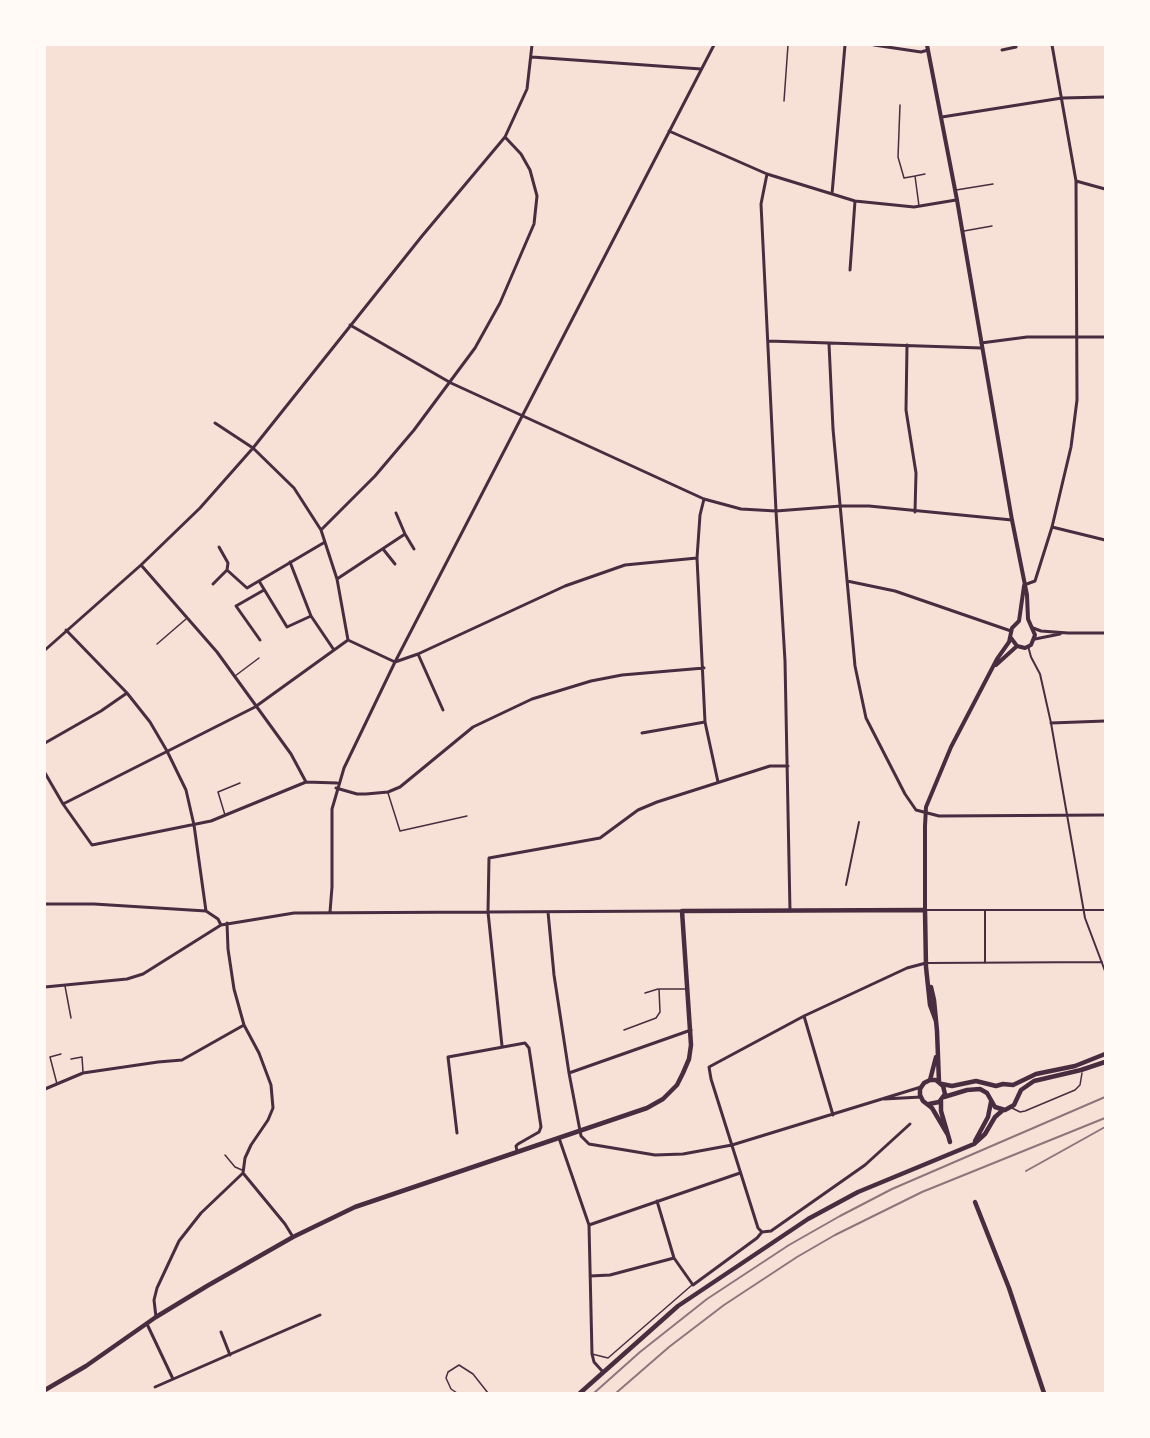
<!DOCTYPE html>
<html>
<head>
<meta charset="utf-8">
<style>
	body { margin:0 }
	#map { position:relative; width:1150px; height:1438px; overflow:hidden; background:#f7e1d7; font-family:"Roboto Serif",serif }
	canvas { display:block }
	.frame { position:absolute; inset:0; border:46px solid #fffaf5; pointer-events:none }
</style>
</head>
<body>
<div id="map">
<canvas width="1150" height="1438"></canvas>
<div class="frame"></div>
</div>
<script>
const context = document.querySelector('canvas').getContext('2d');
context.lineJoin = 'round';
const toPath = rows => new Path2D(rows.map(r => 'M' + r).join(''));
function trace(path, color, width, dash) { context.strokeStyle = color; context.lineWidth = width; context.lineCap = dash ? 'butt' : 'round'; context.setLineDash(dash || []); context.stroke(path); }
trace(toPath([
	[784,101,788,45],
	[900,105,898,157,904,178,915,176,919,206],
	[915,176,925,174],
	[956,190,993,184],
	[964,231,992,226],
	[157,644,186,619],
	[235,676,259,658],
	[388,793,400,831,467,816],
	[225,815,218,792,240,783],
	[65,986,71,1018],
	[645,993,658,989],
	[624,1030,656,1018,660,1012,659,989,687,989],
	[71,1059,82,1057,83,1072],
	[57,1084,50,1057,61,1054],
	[1012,1108,1020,1112,1025,1111,1075,1090,1080,1085,1082,1073],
	[225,1155,235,1167,242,1170],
	[592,1354,608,1358,692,1285],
	[457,1393,451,1389,446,1378,448,1372,459,1365,473,1374,488,1393]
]), '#4a2c40', 1.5);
trace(toPath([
	[1028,646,1031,657,1040,674,1051,723,1085,918,1105,971],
	[846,885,859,822],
	[925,910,1105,910],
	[985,910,985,963],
	[928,963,1102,962]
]), '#4a2c40', 2);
trace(toPath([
	[874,45,921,52,928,50],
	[1002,50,1016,47,1016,45],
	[532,57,701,69],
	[942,117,1062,98,1105,97],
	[669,131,767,174,855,201,914,207,956,200],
	[767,174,761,204,776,511,785,661,790,911],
	[1076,181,1105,189],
	[832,194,845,45],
	[850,270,855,201],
	[350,325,451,383,704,499,741,509,776,511,841,506,869,506,1012,520],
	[768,341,982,348],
	[981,343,1027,337,1105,337],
	[829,344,833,429,855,666,866,718,905,794,916,810,939,816,1105,815],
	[907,345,906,410,916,473,915,512],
	[215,423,253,448,294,488,321,530,337,579,348,640],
	[704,499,700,515,697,558,705,722,718,782],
	[1052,527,1105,540],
	[321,530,375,476,414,430,475,348,500,303,534,224,537,196,530,170,521,154,505,137],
	[405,534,414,549],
	[219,547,228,563,227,570],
	[383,549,395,564],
	[141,565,217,652,291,754,306,782,337,783],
	[337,579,405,534,396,513],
	[259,581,287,627,311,616,290,562],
	[847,581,895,591,1011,631],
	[213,584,227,570,247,588,325,542],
	[1024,585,1035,581,1052,527,1071,447,1077,400,1076,181,1052,45],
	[311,616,334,650],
	[1033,628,1041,631,1068,633,1105,633],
	[66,630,127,693,150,722,167,751,186,790,194,825,206,911],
	[1035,639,1060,634],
	[260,640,236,606,264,590],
	[45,650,141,565,200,508,253,448,422,236,505,137,527,89,532,45],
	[418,654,443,710],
	[1051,723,1105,721],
	[642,733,705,722],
	[45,743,101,711,127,693],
	[45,773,63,804,92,845,211,821,306,782],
	[336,788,357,794,366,794,388,792,400,787,473,727,532,699,591,681,622,675,704,668],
	[63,804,255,707,348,640,395,662,418,654,565,586,625,565,697,558],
	[45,904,94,904,206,911,218,919,221,925],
	[330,912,332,887,332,809,344,768,395,662,714,45],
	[548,912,554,975,569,1073,581,1136,589,1144,655,1155,683,1154,732,1145,921,1087],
	[45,987,127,979,143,974,221,925,294,913,682,911],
	[804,1016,833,1115],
	[502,1046,488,912,489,858,600,838,638,810,657,802,770,766,788,766],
	[569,1073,691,1030],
	[45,1089,83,1073,158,1062,182,1060,244,1025],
	[884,1099,921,1097],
	[457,1133,448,1057,525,1043,529,1048,541,1127,539,1132,518,1144,516,1146,517,1151],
	[559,1138,589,1225,592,1354,594,1362,603,1372],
	[243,1173,285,1224,293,1237],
	[657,1201,674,1258,693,1285,757,1238,762,1232,771,1231,865,1165,910,1124],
	[589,1225,740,1173],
	[762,1232,758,1228,711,1079,709,1067,804,1016,907,968,926,963],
	[590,1276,610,1275,674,1258],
	[156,1317,154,1300,157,1288,179,1241,201,1213,243,1173,245,1158,251,1145,268,1120,273,1108,271,1085,259,1053,244,1025,234,989,228,949,227,923],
	[147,1324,173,1379],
	[221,1332,230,1355],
	[155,1387,320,1315]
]), '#4a2c40', 3);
trace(toPath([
	[927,45,957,200,1012,520,1027,595,1028,619,1035,635,1031,645,1025,648,1017,646,1011,638],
	[996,665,1017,646],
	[925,910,925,826,926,807,951,747,997,659,1009,642,1012,628,1019,621,1024,586]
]), '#4a2c40', 4);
trace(toPath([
	[931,987,934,1000,937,1031,939,1082],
	[930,1080,936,1057],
	[942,1084,952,1086,976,1081,996,1086,1003,1084,1013,1085,1036,1074,1075,1066,1105,1054],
	[944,1097,967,1090,980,1089,987,1093,995,1107,1005,1110,1014,1105,1021,1090,1034,1081,1081,1070,1105,1062],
	[941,1101,941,1111,950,1142],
	[929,1104,939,1102,945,1094,943,1086,936,1080,930,1080,924,1083,920,1089,920,1095,923,1101,932,1108,948,1135],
	[975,1141,988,1117,991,1102],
	[975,1202,1009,1288,1044,1393],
	[45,1390,86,1366,156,1317,207,1286,293,1237,355,1207,647,1108,663,1099,677,1085,683,1073,689,1059,691,1045,682,911,925,910,926,967,930,1005,936,1021],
	[580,1393,678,1306,808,1219,858,1192,974,1144,985,1134,995,1117,1003,1110]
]), '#4a2c40', 4.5);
trace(toPath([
	[1026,1171,1105,1127],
	[594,1393,640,1352,707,1299,789,1245,840,1216,892,1189,1105,1097],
	[616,1393,669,1347,724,1305,797,1257,835,1235,922,1192,1105,1118]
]), '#8f747c', 2);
</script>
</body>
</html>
